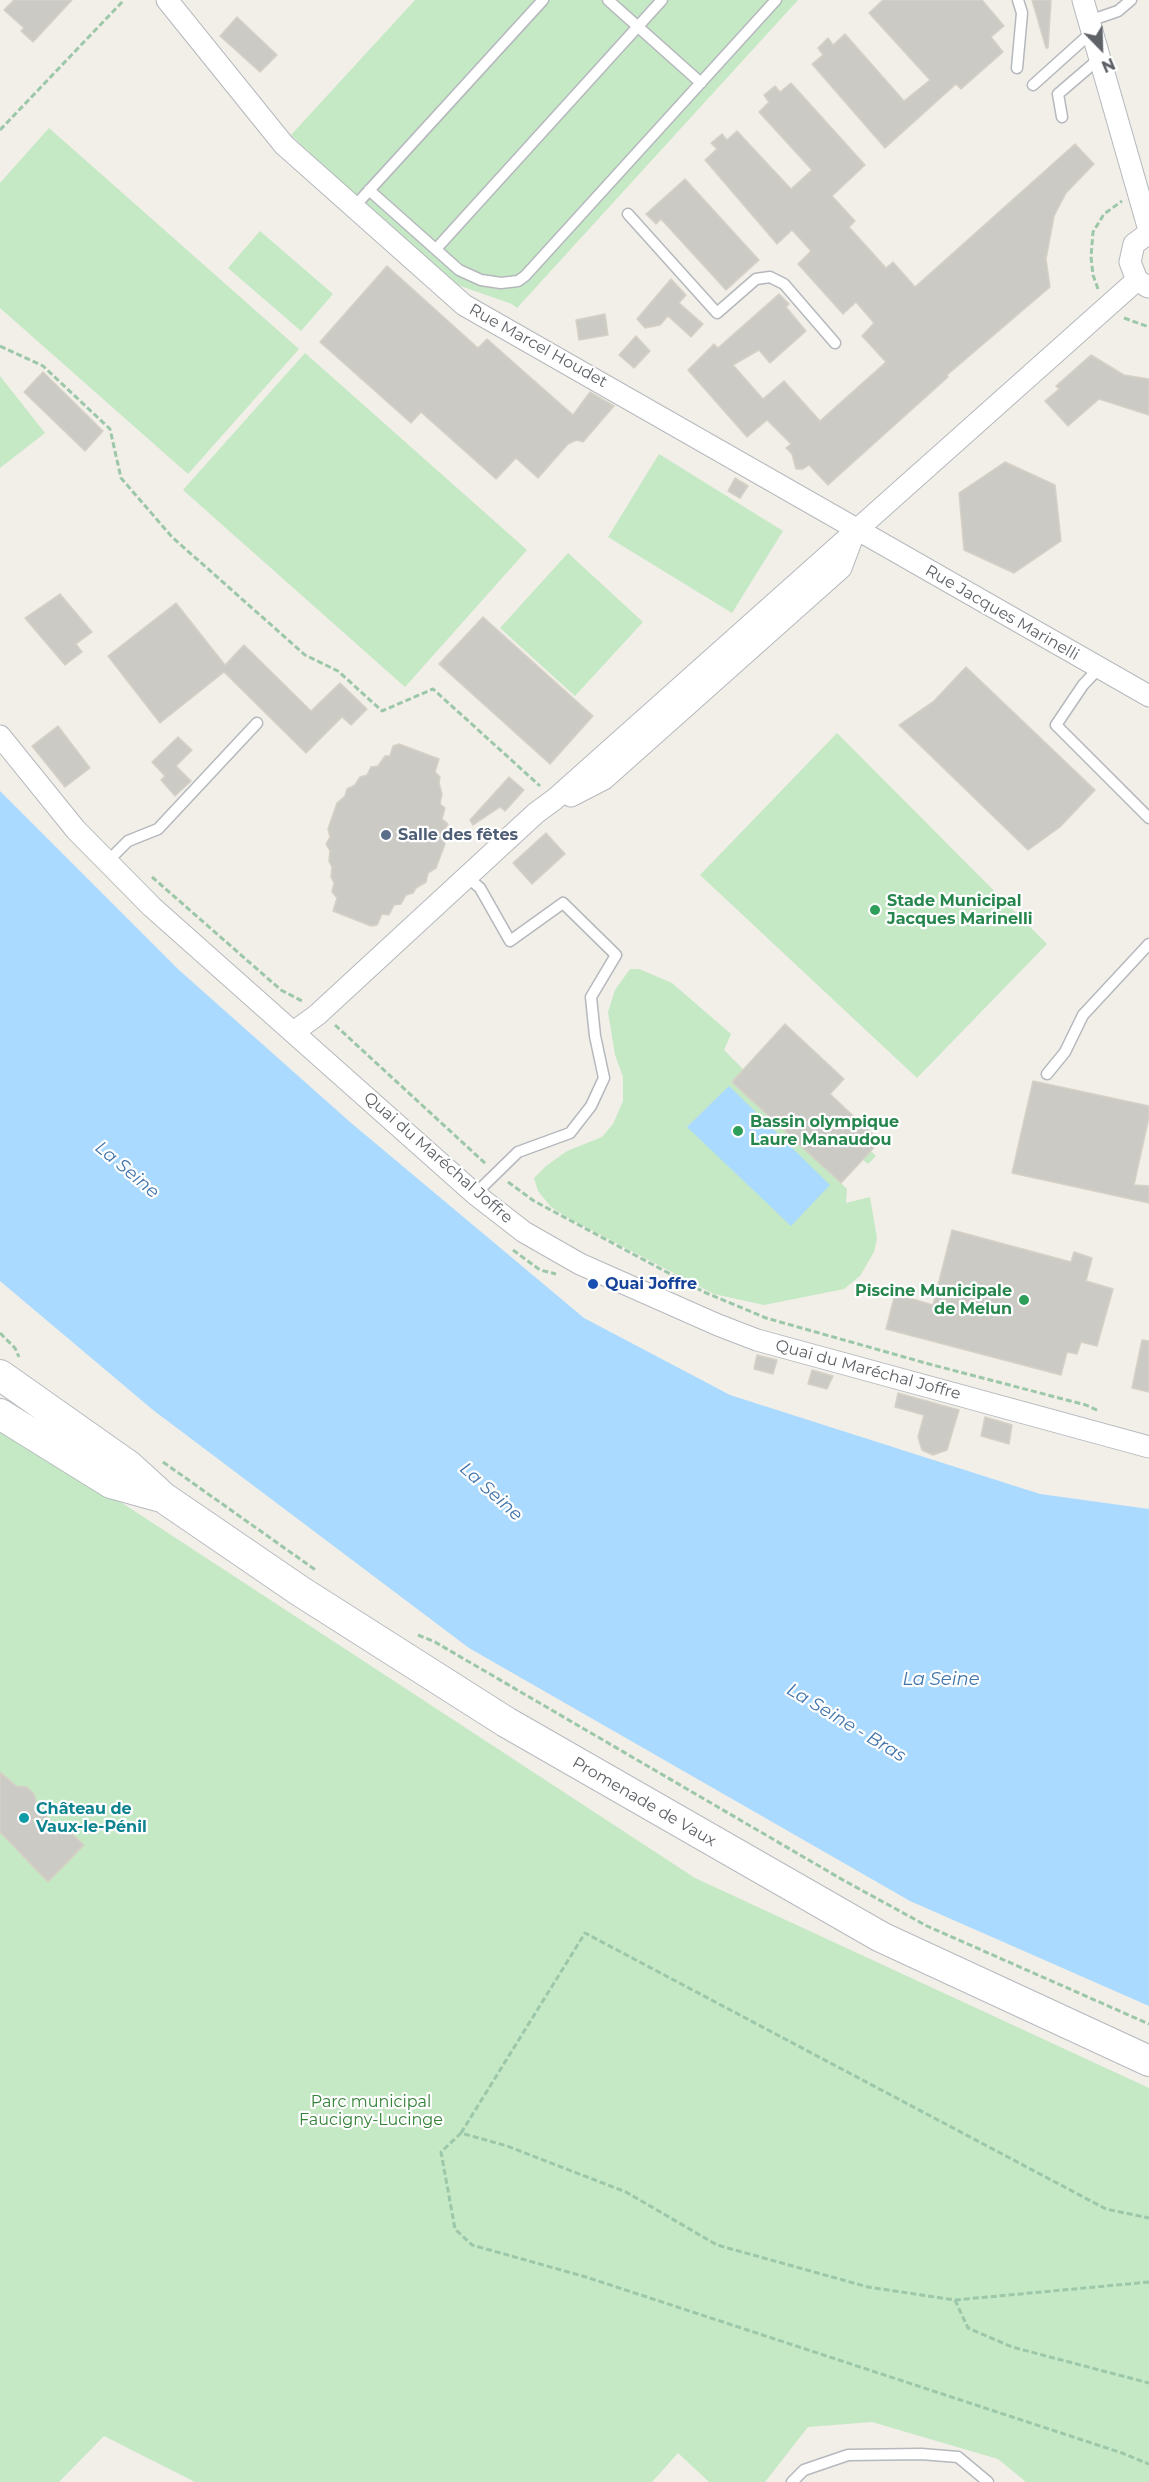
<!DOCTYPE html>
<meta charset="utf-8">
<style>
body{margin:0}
#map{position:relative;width:1149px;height:2482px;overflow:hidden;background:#f1efe8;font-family:Montserrat,sans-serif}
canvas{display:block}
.north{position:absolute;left:1071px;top:18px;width:60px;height:60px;-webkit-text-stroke:4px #fff;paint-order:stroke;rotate:157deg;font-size:16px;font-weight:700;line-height:24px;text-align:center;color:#5f6368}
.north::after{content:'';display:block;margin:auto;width:21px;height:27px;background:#5f6368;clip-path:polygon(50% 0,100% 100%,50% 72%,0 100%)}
</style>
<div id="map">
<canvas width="1149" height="2482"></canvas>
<div class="north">N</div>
</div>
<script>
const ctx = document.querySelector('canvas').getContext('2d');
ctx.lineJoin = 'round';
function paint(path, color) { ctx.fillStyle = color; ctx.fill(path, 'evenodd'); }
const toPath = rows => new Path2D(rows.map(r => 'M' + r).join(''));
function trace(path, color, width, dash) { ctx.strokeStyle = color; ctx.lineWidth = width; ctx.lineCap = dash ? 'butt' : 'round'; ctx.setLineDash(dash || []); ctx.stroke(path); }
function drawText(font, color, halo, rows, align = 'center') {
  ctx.font = font + ' Montserrat,sans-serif'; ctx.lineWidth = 4.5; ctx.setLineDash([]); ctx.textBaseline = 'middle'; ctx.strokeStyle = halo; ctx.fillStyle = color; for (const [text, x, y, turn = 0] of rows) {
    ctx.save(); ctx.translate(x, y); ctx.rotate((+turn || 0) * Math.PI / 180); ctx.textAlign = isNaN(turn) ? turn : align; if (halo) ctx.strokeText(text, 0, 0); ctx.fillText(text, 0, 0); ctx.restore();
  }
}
paint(toPath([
 [415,0,798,0,517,308,512,304,443,280,291,135],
 [49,128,299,349,188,474,0,308,0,183],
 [260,231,333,294,301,331,228,268],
 [305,353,527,550,405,687,183,490],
 [0,376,45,433,0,468],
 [659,454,783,531,732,613,608,537],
 [568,553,643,622,575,696,500,628],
 [837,733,1047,944,917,1078,700,875],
 [630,969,639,969,672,983,731,1034,724,1050,743,1069,771,1040,880,1141,871,1151,876,1156,868,1164,863,1160,841,1183,847,1189,846,1203,870,1197,877,1238,874,1252,860,1276,844,1289,764,1305,714,1294,572,1220,551,1207,538,1191,534,1178,546,1166,567,1151,602,1137,613,1124,623,1101,623,1077,615,1055,608,1012,615,990],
 [0,1423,695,1878,1149,2088,1149,2482,1026,2482,998,2459,872,2422,808,2427,765,2482,709,2482,678,2453,652,2482,195,2482,104,2436,59,2482,0,2482]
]), '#c5e8c5');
paint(toPath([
 [0,791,179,970,350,1122,584,1318,730,1395,1040,1494,1149,1509,1149,2006,910,1901,469,1648,153,1410,0,1281],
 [729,1086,830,1185,791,1226,687,1127]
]), '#aadaff');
const building = toPath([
 [14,0,72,0,33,42,21,31,24,28,4,10,14,0],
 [883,0,982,0,1004,26,991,37,1003,52,961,89,956,84,885,148,812,64,823,55,818,48,828,38,833,45,845,34,904,101,930,80,869,13,883,0],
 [1032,0,1051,0,1048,48,1046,48,1032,0],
 [237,17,277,55,260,72,220,36,237,17],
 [791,83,865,165,832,196,855,221,849,227,886,268,893,262,915,287,1075,144,1094,164,1066,193,1054,216,1046,259,1050,287,947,375,948,377,828,485,809,465,803,469,796,469,792,454,786,448,791,444,767,420,747,437,688,370,714,344,718,348,779,294,789,304,786,307,806,331,770,363,759,350,733,365,763,399,784,381,820,421,886,362,862,336,874,323,856,302,843,314,798,264,811,251,792,230,777,244,705,160,717,149,711,143,722,134,727,140,737,131,791,189,812,170,759,112,769,102,764,95,775,86,780,92,791,83],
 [685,179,759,260,726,290,661,219,656,224,646,214,685,179],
 [387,266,478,348,487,339,573,415,590,392,614,406,583,442,577,440,568,444,538,478,516,458,496,479,421,412,411,423,320,342,387,266],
 [671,279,686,295,679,303,703,324,691,337,668,316,660,325,645,328,637,319,671,279],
 [605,314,608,335,579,340,576,320,605,314],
 [636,336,650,351,634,368,619,355,636,336],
 [1091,355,1124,375,1149,379,1149,415,1099,399,1068,426,1045,401,1059,389,1056,386,1091,355],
 [43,372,103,431,85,451,24,392,43,372],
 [1005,462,1055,485,1061,541,1014,573,964,550,959,493,1005,462],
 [735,478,748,486,740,498,728,491,735,478],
 [60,594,92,632,76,644,82,652,65,665,25,618,60,594],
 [176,603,225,665,244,645,311,711,340,683,367,709,351,725,342,717,306,753,224,672,160,723,108,656,176,603],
 [483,617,593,716,550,764,439,664,483,617],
 [966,667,1095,790,1060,827,1028,850,899,725,934,701,966,667],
 [58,726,90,768,65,787,32,746,58,726],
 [178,737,192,750,176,766,191,781,175,796,161,780,165,776,152,762,178,737],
 [399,744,439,759,435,772,440,777,439,783,442,794,440,804,445,808,442,819,448,824,442,834,445,844,436,868,428,873,426,882,416,888,413,893,406,895,401,904,394,905,389,915,382,914,377,925,371,926,333,911,337,898,332,892,334,883,331,877,332,867,329,861,330,851,326,844,330,837,328,829,337,803,345,796,347,789,355,785,360,777,367,775,371,767,378,766,385,756,390,756,393,746,399,744],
 [509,777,524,790,505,811,500,807,473,825,470,820,509,777],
 [546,833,565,854,532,884,513,863,546,833],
 [785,1024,844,1079,830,1094,880,1141,841,1183,732,1082,785,1024],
 [1033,1081,1149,1106,1149,1117,1134,1185,1149,1186,1149,1203,1012,1173,1033,1081],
 [952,1230,1071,1262,1074,1252,1092,1258,1086,1281,1113,1289,1097,1346,1081,1342,1077,1354,1067,1352,1061,1375,886,1329,895,1294,933,1305,952,1230],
 [1142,1340,1149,1341,1149,1392,1132,1388,1142,1340],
 [757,1355,777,1360,773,1374,754,1369,757,1355],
 [812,1370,833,1376,827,1389,808,1384,812,1370],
 [898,1393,959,1410,947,1450,933,1455,922,1450,918,1437,924,1415,895,1407,898,1393],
 [985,1417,1012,1425,1009,1444,981,1436,985,1417],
 [0,1772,16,1786,27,1787,34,1794,38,1808,63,1832,67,1829,84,1845,48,1882,0,1832,0,1772]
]);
paint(building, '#cccac5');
trace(building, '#d6d1c6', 1.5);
const lane = toPath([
 [608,0,701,83],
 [1089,21,1118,11,1131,0],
 [1017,68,1022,13,1018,0],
 [1033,85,1092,32],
 [1062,117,1058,94,1100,58],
 [369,190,459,270,481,280,501,283,518,281,525,276,776,0],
 [354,207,543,0],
 [628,214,717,313,756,279,770,277,784,284,835,343],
 [436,249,662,0],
 [1099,668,1083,685,1056,725,1149,818],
 [107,862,128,841,158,829,257,723],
 [466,876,480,888,510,941,563,903,616,955,591,997,595,1036,604,1078,591,1106,570,1133,518,1152,475,1194],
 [1047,1074,1065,1052,1083,1015,1149,944],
 [792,2482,804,2470,848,2455,921,2454,958,2457,988,2482]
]);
const street = toPath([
 [167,0,284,145,464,305,1149,696],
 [1083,0,1149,230],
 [1148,287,1137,280,1130,262,1134,244,1149,233],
 [0,736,76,830,152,907,475,1194,524,1232,580,1264,718,1325,757,1340,1149,1447],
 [571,796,604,779,841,568,853,536],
 [295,1031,317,1015,536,813,555,799,1137,280]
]);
const secondary = toPath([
 [0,1375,129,1466,164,1498,300,1591,506,1722,881,1937,1149,2061],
 [0,1414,111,1483,158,1496]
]);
trace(lane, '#b5b8bc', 13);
trace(street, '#b5b8bc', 23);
trace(secondary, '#b6babf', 32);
trace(toPath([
 [0,130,124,0],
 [1098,289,1093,275,1091,257,1093,232,1104,214,1122,201],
 [1124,318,1149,327],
 [0,346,43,366,110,429,121,478,172,537,305,655,338,671,382,711,433,689,540,786],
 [152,877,281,990,304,1002],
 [335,1025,487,1165],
 [508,1182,534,1201,704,1292,766,1318,929,1364,1086,1405,1099,1411],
 [513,1250,540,1270,556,1274],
 [0,1333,15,1348,19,1357],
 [163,1462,317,1571],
 [418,1635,435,1642,843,1880,927,1926,1149,2024],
 [461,2133,585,1933,1106,2209,1149,2218],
 [1149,2282,955,2300,868,2287,717,2245,626,2192,507,2146,461,2133,441,2152,455,2229,472,2245,586,2277,1122,2453,1149,2464],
 [955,2300,968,2328,1012,2347,1149,2383]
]), '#9cc7a9', 3, [6, 3]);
trace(lane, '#fff', 10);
trace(street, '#fff', 21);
trace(secondary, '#fff', 30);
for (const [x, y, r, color] of [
 [386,835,6,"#5c6f8a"],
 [875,910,6,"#2e9e5b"],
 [738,1131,6,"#2e9e5b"],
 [593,1284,6,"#1a4fb4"],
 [1024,1300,6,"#2e9e5b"],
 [24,1818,6,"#0f9aa8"]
]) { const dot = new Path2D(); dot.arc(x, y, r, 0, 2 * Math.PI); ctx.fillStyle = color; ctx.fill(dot); trace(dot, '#fff', 2); }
drawText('16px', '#5f6368', '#fff', [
 ["Rue Marcel Houdet",538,346,29],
 ["Rue Jacques Marinelli",1002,613,30],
 ["Quai du Maréchal Joffre",438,1158,41],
 ["Quai du Maréchal Joffre",868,1370,15],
 ["Promenade de Vaux",644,1802,30]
]);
drawText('bold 16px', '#4e5e75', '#fff', [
 ["Salle des fêtes",398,835]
], 'left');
drawText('bold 16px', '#27864d', '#fff', [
 ["Stade Municipal",887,901],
 ["Jacques Marinelli",887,919],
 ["Bassin olympique",750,1122],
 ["Laure Manaudou",750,1140],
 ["Piscine Municipale",1012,1291,"right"],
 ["de Melun",1012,1309,"right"]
], 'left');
drawText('bold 16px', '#164399', '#fff', [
 ["Quai Joffre",605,1284]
], 'left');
drawText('bold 16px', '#0d838f', '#fff', [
 ["Château de",36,1809],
 ["Vaux-le-Pénil",36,1827]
], 'left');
drawText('16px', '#348238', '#fff', [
 ["Parc municipal",371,2102],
 ["Faucigny-Lucinge",371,2120]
]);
drawText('italic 18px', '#4174aa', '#fff', [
 ["La Seine",127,1170,40],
 ["La Seine",491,1492,42],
 ["La Seine",941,1680],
 ["La Seine - Bras",846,1723,31]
]);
</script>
